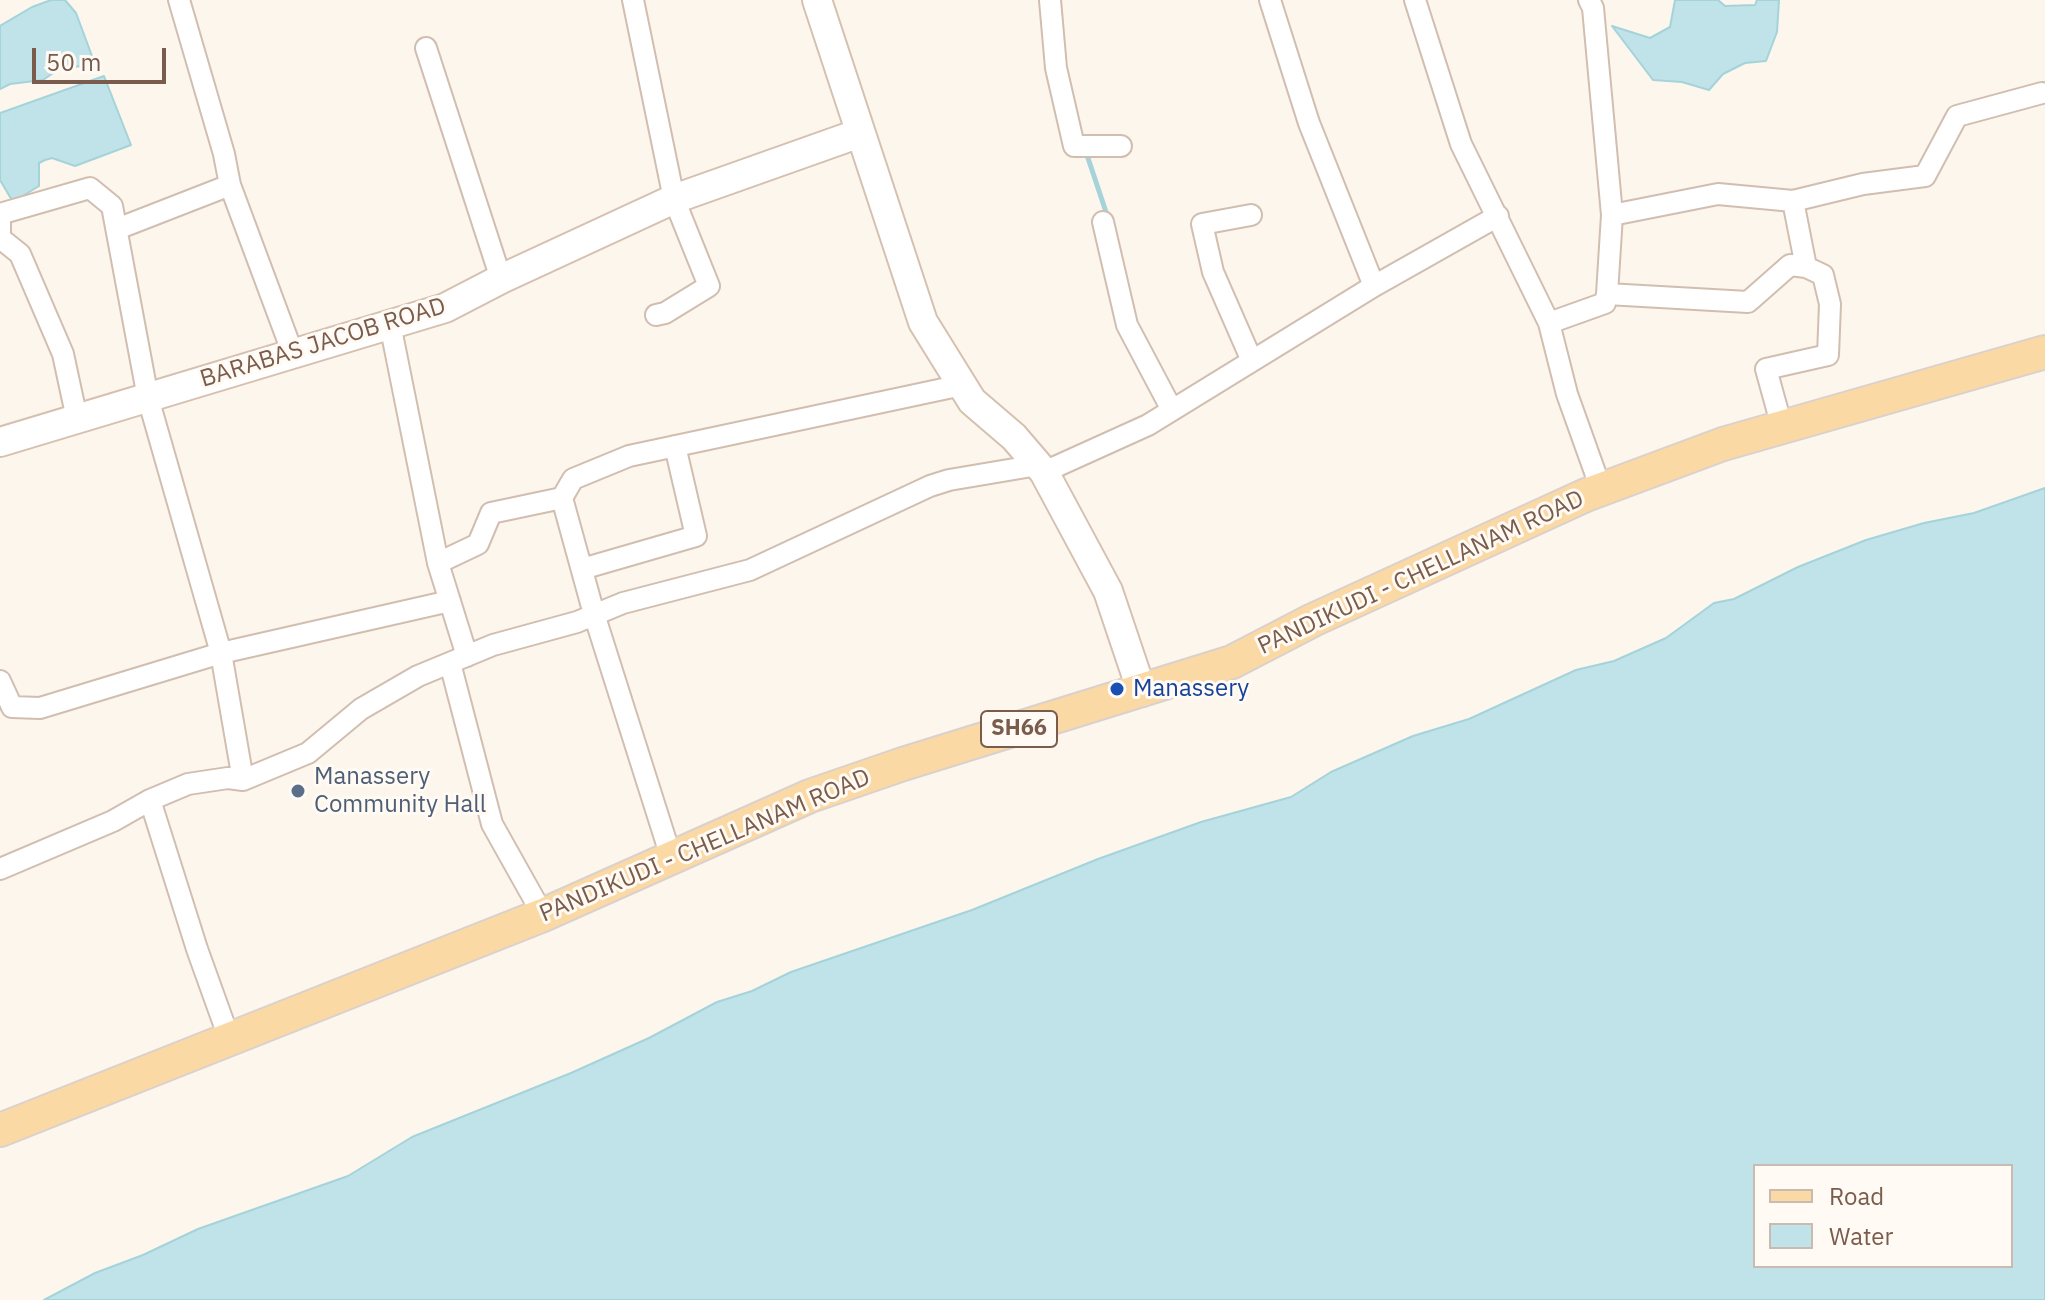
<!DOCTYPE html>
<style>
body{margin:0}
#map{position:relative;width:2045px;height:1300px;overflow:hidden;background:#fdf6ec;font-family:"IBM Plex Sans",sans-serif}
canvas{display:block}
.legend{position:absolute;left:1753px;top:1164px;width:260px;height:104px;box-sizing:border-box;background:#fffaf3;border:2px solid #cabbb1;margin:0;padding:10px 14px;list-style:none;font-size:24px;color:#7a5c4d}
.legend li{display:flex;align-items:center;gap:16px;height:40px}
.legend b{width:40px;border:2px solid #cabbb1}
.scale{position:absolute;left:32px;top:48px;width:134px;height:36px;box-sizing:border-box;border:4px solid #7a5c4d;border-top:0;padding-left:10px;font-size:24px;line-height:28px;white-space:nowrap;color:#7a5c4d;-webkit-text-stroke:6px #fffaf3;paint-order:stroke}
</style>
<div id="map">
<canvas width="2045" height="1300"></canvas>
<ul class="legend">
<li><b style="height:10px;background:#fbd9a5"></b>Road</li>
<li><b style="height:22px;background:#bfe3e8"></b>Water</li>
</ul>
<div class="scale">50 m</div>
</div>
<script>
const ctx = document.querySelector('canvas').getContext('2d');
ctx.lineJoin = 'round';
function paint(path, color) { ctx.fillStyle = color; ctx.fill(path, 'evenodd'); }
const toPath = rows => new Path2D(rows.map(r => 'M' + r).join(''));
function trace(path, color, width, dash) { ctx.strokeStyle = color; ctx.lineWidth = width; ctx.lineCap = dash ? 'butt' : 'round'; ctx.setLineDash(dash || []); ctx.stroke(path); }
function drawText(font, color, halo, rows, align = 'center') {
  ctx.font = font + ' "IBM Plex Sans",sans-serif'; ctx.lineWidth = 6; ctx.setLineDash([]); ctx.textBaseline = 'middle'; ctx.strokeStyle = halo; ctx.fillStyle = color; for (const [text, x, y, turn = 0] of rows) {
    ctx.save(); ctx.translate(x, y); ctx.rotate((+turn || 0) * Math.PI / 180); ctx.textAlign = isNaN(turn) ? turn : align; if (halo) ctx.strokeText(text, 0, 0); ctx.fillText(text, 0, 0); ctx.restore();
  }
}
const water = toPath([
 [51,0,65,0,76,13,92,56,81,66,59,69,43,80,10,84,0,89,0,26,32,7,51,0],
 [1675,0,1718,0,1725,6,1755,5,1757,0,1779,0,1777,32,1766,61,1745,63,1723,74,1709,90,1682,82,1653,80,1612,26,1650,38,1670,27,1675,0],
 [104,76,131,145,75,166,52,158,45,160,39,163,39,186,13,202,0,180,0,113,104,76],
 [2045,488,2045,1300,44,1300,95,1273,143,1255,198,1229,348,1176,412,1137,571,1073,649,1038,717,1002,752,991,791,972,972,910,1098,859,1201,822,1291,797,1331,772,1413,736,1469,719,1576,670,1614,661,1666,638,1714,603,1734,599,1798,567,1866,540,1924,523,1974,513,2045,488],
 [1755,1166,2011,1166,2011,1266,1755,1266,1755,1166]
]);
paint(water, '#bfe3e8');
trace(water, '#a5d3da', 2);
trace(toPath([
 [1086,152,1108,218]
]), '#a5d3da', 5);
const street = toPath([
 [179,0,224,154,230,185,293,354],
 [633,0,674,199,709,286,665,313,656,315],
 [1050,0,1056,68,1074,146,1121,146],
 [1415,0,1461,144,1549,323,1567,394,1601,489],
 [426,48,501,279],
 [1251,215,1202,224,1213,272,1252,361],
 [1612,215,1718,194,1793,201,1863,184,1925,176,1957,116,2042,93],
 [1103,222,1127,325,1172,410],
 [117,229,230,185],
 [1374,286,1498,216],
 [1607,294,1748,302,1790,265,1806,267,1793,201],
 [1549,323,1605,303,1607,294,1612,215,1593,8,1589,0],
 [390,324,438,563,467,656],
 [1782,427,1766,369,1828,355,1830,304,1823,275,1806,267],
 [1044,472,1148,425,1374,286,1309,123,1270,0],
 [438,563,478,544,491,513,562,498],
 [582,569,696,536,675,446],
 [450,663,492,824,543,915],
 [0,681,12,707,40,708,221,653,148,398,112,206,90,188,0,214,0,238,20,254,63,354,77,419],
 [243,780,221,653,450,601],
 [150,800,197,949,229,1038],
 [671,857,594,614,562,498,573,479,629,456,962,385],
 [0,869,113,821,150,800,188,784,228,778,243,780,308,753,361,709,418,676,493,645,577,622,623,603,750,570,930,486,949,480,1038,465]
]);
const secondary = toPath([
 [817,0,923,322,972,401,1014,437,1044,472,1108,591,1142,692],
 [0,442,445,308,501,279,674,199,860,133]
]);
const primary = toPath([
 [0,1130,543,915,810,796,903,764,1232,662,1313,620,1586,495,1723,444,2045,352]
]);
trace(street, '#d1beb0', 24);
trace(secondary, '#d6c0b0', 32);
trace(primary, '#dad1cd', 36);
trace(street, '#fff', 20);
trace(secondary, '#fff', 28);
trace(primary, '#fbd9a5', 32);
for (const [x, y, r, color] of [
 [1117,689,8,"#1a4fb4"],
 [298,791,8,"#5c6f8a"]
]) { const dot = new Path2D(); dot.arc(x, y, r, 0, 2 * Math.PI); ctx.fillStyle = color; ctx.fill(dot); trace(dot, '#fffaf3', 3); }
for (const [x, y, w] of [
 [1019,729,76]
]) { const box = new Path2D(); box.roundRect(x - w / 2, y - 18, w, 36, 6); ctx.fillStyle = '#fffaf3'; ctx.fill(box); trace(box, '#7a5c4d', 2); }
drawText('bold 22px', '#7a5c4d', null, [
 ["SH66",1019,729]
]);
drawText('24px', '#7a5c4d', '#fffaf3', [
 ["BARABAS JACOB ROAD",323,343,-17],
 ["PANDIKUDI - CHELLANAM ROAD",1421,573,-25],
 ["PANDIKUDI - CHELLANAM ROAD",705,846,-23]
]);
drawText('24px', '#164399', '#fffaf3', [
 ["Manassery",1133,689]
], 'left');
drawText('24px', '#4e5e75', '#fffaf3', [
 ["Manassery",314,777],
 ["Community Hall",314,805]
], 'left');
</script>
